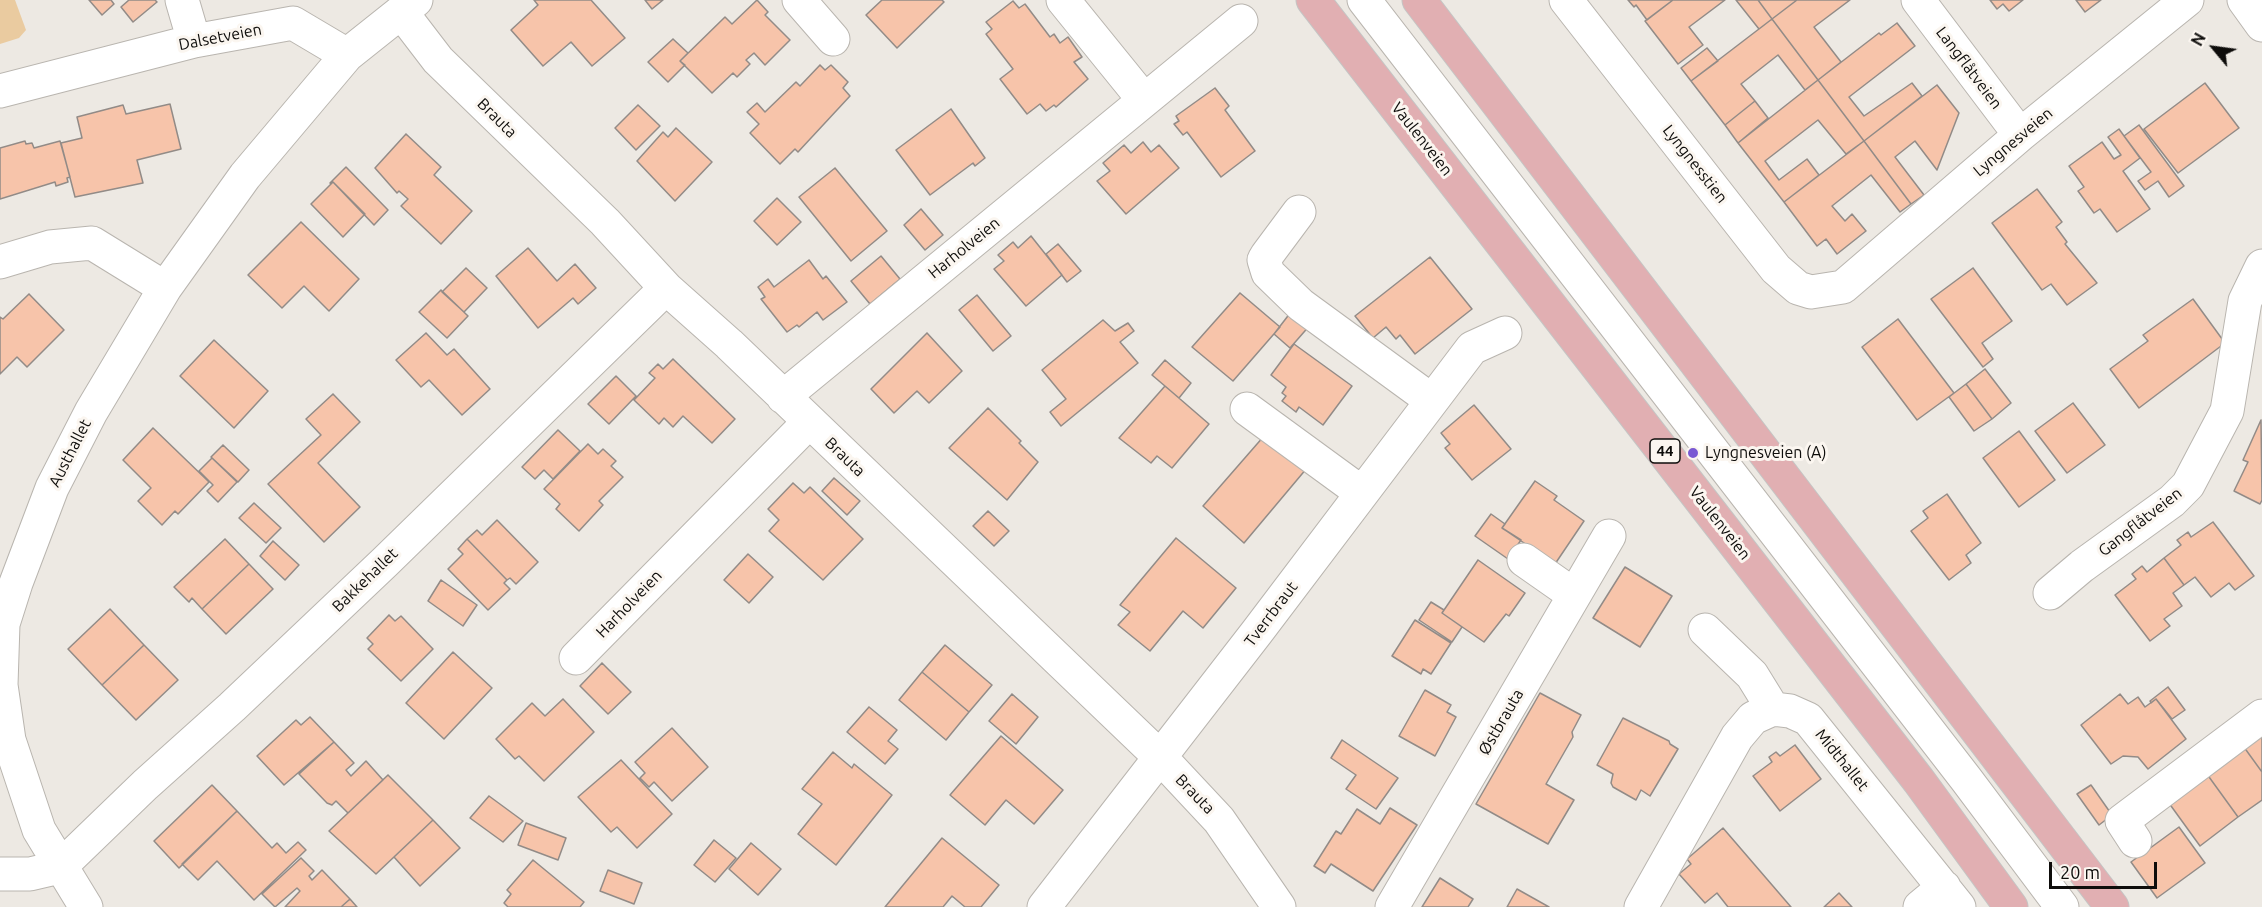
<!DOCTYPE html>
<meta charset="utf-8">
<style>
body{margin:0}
#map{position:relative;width:2262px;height:907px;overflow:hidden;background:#ede9e3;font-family:Ubuntu,sans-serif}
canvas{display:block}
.north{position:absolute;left:2184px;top:18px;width:60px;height:60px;-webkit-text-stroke:4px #fbf6f0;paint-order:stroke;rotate:299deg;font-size:16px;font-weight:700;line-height:24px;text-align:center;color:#0e0d0b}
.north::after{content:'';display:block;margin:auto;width:21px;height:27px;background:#0e0d0b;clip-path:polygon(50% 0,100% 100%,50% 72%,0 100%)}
.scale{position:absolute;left:2049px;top:862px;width:108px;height:27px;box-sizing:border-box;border:3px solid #0e0d0b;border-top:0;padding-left:8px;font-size:18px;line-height:21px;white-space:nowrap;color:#0e0d0b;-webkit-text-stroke:4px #fbf6f0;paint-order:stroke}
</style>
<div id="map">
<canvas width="2262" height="907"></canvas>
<div class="north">N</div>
<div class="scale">20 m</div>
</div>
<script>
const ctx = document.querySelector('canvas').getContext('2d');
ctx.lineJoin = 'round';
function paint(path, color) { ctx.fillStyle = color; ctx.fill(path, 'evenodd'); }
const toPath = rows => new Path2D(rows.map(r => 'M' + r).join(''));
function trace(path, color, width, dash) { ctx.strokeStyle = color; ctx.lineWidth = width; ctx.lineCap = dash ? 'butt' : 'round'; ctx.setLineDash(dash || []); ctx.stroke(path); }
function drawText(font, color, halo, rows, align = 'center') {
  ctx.font = font + ' Ubuntu,sans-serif'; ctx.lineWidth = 6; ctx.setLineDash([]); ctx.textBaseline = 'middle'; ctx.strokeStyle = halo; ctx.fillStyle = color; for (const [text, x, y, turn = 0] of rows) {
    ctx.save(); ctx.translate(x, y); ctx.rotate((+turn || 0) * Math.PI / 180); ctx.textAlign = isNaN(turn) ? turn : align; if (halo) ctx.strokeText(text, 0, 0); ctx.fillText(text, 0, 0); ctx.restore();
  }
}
paint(toPath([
 [0,0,15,0,26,30,19,38,0,44]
]), '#eacba0');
const building = toPath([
 [89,0,111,0,114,4,102,15,89,0],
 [129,0,155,0,157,2,133,22,121,7,129,0],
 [534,0,591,0,625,38,592,66,571,42,543,66,511,30,538,5,534,0],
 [645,0,663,0,652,9,645,0],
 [757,0,768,12,765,15,790,40,765,65,754,53,746,60,750,64,737,77,733,73,712,93,680,61,725,17,732,24,757,0],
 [882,0,942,0,944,2,897,48,866,15,882,0],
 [1628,0,1673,0,1647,20,1636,5,1634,7,1628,0],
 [1673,0,1725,0,1689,27,1703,45,1678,64,1645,21,1673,0],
 [1736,0,1758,0,1772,19,1759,29,1736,0],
 [1758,0,1797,0,1772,19,1758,0],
 [1797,0,1850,0,1814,27,1841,62,1818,80,1772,19,1797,0],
 [1990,0,2023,0,2009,11,2003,4,1997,9,1990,0],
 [2076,0,2101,0,2085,12,2076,0],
 [1013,1,1019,8,1025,4,1050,37,1054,34,1060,43,1068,37,1082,57,1074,62,1088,79,1056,107,1054,105,1046,111,1040,104,1027,114,1000,79,1013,69,986,34,992,29,986,22,1013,1],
 [1772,19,1818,80,1805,90,1778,55,1741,84,1755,101,1725,125,1691,81,1772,19],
 [1897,23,1915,46,1849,97,1864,116,1912,83,1922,96,1864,141,1818,80,1879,33,1881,35,1897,23],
 [673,39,688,53,680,61,685,65,668,82,648,62,673,39],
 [1707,48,1718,61,1691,81,1681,68,1707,48],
 [820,65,825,70,831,65,848,82,843,88,850,96,798,152,795,149,780,164,750,133,759,124,747,112,757,103,765,112,796,82,800,86,820,65],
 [1818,80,1864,141,1846,154,1818,120,1765,161,1779,180,1807,159,1819,175,1784,202,1738,143,1818,80],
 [2205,83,2239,128,2178,173,2144,129,2205,83],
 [1937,85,1959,113,1937,170,1915,141,1895,157,1924,195,1911,204,1864,141,1937,85],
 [1215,88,1229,106,1225,110,1255,151,1221,177,1187,132,1183,135,1174,124,1179,121,1176,116,1215,88],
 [1755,101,1768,118,1738,143,1725,125,1755,101],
 [170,104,181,149,137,160,143,183,75,197,61,143,82,138,77,117,123,105,126,114,170,104],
 [638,105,660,126,636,150,615,128,638,105],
 [951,109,985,158,975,166,973,163,930,195,896,150,951,109],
 [2139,125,2184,186,2169,197,2158,181,2145,190,2138,181,2151,172,2124,136,2139,125],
 [676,128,712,162,675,201,637,161,663,132,668,137,676,128],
 [2119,129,2140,158,2123,171,2150,209,2117,232,2100,209,2094,213,2078,191,2084,187,2069,166,2102,142,2114,159,2121,155,2108,137,2119,129],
 [406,134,441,167,434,175,472,211,441,244,401,206,408,199,399,191,397,193,375,168,406,134],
 [25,141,26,144,32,143,34,148,60,141,70,177,67,178,68,182,56,186,55,182,0,199,0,148,25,141],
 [1864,141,1911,204,1900,212,1871,175,1832,206,1845,221,1852,214,1866,231,1837,254,1826,239,1817,246,1784,202,1864,141],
 [1143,142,1151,152,1159,145,1179,168,1126,214,1097,181,1110,171,1103,163,1124,145,1131,153,1143,142],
 [346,167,388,210,374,225,333,182,330,183,346,167],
 [835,168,887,231,851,261,799,197,835,168],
 [333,182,365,214,343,237,311,204,333,182],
 [2037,189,2062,222,2056,227,2067,242,2065,244,2097,283,2067,305,2051,284,2042,290,1992,223,2037,189],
 [777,198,801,222,777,245,754,221,777,198],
 [921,209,943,235,925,250,904,225,921,209],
 [301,222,359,279,329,311,304,286,282,308,248,275,301,222],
 [1031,236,1062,275,1026,306,994,269,1004,261,998,255,1013,242,1018,248,1031,236],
 [1058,244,1081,271,1067,282,1046,254,1058,244],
 [528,248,557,281,575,264,596,288,578,304,573,298,538,328,496,276,528,248],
 [881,256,900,279,870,304,851,281,881,256],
 [1430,257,1472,309,1415,354,1400,335,1396,339,1386,327,1373,338,1355,316,1430,257],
 [809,260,823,279,826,276,847,302,823,320,817,312,799,327,797,325,787,332,761,299,765,297,758,287,768,279,774,287,809,260],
 [466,268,487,288,464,312,442,292,466,268],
 [1973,268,2012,321,1982,343,1993,359,1983,367,1931,299,1973,268],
 [441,290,468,316,447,338,419,312,441,290],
 [1240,293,1280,327,1233,381,1192,347,1240,293],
 [29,294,64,330,27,367,17,357,0,374,0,317,3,319,29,294],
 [977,295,1011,336,993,351,959,310,977,295],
 [2193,299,2225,343,2139,408,2110,369,2148,341,2143,335,2193,299],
 [1294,308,1311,324,1290,348,1274,334,1294,308],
 [1898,319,1954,393,1917,420,1862,347,1898,319],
 [1103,320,1115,331,1128,323,1134,331,1120,342,1138,363,1061,426,1050,412,1066,399,1042,370,1103,320],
 [426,333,447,355,454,349,490,389,462,415,429,380,421,387,396,360,426,333],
 [927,333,962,371,929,403,917,391,894,413,871,389,927,333],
 [214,340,268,391,234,428,180,376,214,340],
 [1294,344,1352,386,1323,425,1299,407,1296,412,1282,401,1286,396,1282,393,1286,387,1271,375,1294,344],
 [673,359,735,419,712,443,683,416,673,427,664,418,659,424,634,400,655,378,649,373,658,364,663,369,673,359],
 [1165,360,1191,383,1179,398,1152,375,1165,360],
 [1985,369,2011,403,1992,419,1966,384,1985,369],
 [616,376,636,396,609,424,588,404,616,376],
 [1966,384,1992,419,1974,431,1949,397,1966,384],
 [1165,386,1209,424,1172,468,1157,456,1151,463,1119,438,1165,386],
 [333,394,360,422,318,463,360,507,324,542,268,484,321,435,306,419,333,394],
 [2073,403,2105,445,2067,473,2035,431,2073,403],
 [1474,405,1511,449,1472,480,1445,448,1450,444,1441,433,1474,405],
 [988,408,1021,441,1019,443,1038,462,1007,500,949,448,988,408],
 [2261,420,2262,500,2260,504,2234,491,2248,462,2243,460,2261,420],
 [153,428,209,482,178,514,175,511,162,525,138,501,151,488,123,460,153,428],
 [558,430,580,451,553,479,544,470,535,479,522,467,558,430],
 [2019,431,2055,480,2019,507,1983,458,2019,431],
 [1264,436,1307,468,1244,543,1203,506,1264,436],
 [588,444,598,454,603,449,616,461,611,466,623,477,599,501,603,505,579,531,556,509,560,504,544,489,588,444],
 [223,445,249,470,238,482,211,457,223,445],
 [212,458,237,482,218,502,207,491,213,485,199,471,212,458],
 [834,478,860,501,847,515,822,491,834,478],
 [1535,481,1557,496,1554,500,1584,521,1555,564,1502,528,1535,481],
 [793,483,804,493,810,487,863,539,823,580,769,531,779,520,768,509,793,483],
 [1947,494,1981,543,1966,555,1971,563,1949,580,1911,531,1928,518,1923,511,1947,494],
 [254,503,281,528,266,543,239,518,254,503],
 [988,511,1009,531,994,546,973,526,988,511],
 [1491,514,1505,524,1502,528,1521,540,1508,559,1475,536,1491,514],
 [497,520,538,562,516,584,510,578,507,580,467,539,477,530,482,535,497,520],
 [2213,522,2254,576,2235,590,2229,583,2211,597,2195,577,2184,585,2164,558,2181,545,2177,540,2188,532,2191,537,2213,522],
 [1176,538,1236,588,1203,628,1183,611,1150,651,1118,625,1130,612,1120,605,1176,538],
 [225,539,249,564,202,609,192,598,189,602,174,587,225,539],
 [467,539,507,580,504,583,510,589,488,610,448,569,463,554,458,549,467,539],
 [273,541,299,565,285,580,260,556,273,541],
 [748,554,773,577,749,603,724,580,748,554],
 [2164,558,2184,585,2173,593,2182,606,2164,619,2170,626,2150,641,2115,595,2136,579,2132,574,2142,566,2147,572,2164,558],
 [1478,560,1525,593,1509,616,1506,614,1484,642,1442,613,1478,560],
 [249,564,273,589,226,634,202,609,249,564],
 [1625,567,1672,596,1640,647,1593,618,1625,567],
 [441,580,477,605,463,626,428,601,441,580],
 [1431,602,1444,610,1442,613,1462,627,1452,642,1419,620,1431,602],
 [110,609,144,645,102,685,68,649,110,609],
 [389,615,395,621,401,616,433,649,401,681,368,649,373,644,367,638,389,615],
 [1415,620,1451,643,1431,674,1423,669,1421,674,1392,656,1415,620],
 [144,645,178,680,136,720,102,685,144,645],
 [945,645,992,685,969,712,922,672,945,645],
 [453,652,492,688,444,739,406,703,453,652],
 [602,663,631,692,608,714,580,686,602,663],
 [922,672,969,712,946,740,899,700,922,672],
 [2168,687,2185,710,2172,719,2156,699,2151,703,2150,701,2168,687],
 [1425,690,1451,705,1447,712,1456,717,1435,756,1399,736,1425,690],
 [1540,693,1581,715,1572,732,1573,737,1546,784,1574,800,1548,844,1476,804,1540,693],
 [1012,694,1038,717,1016,744,989,721,1012,694],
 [2120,694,2128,704,2138,697,2145,707,2156,699,2186,739,2148,769,2138,757,2123,756,2111,764,2081,725,2120,694],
 [563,699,594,732,544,781,519,756,515,759,496,739,532,703,545,716,563,699],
 [869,707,897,730,888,741,898,749,885,764,847,732,869,707],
 [310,717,334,742,284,785,257,756,296,720,301,725,310,717],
 [1623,718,1669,741,1670,744,1678,749,1650,796,1641,790,1636,800,1613,787,1611,783,1613,774,1597,765,1623,718],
 [672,728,708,767,672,801,654,782,649,787,640,778,645,773,635,762,672,728],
 [2262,728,2262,772,2241,743,2262,728],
 [1001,736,1063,790,1034,824,1006,800,985,825,950,795,1001,736],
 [1342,740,1398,778,1376,809,1346,789,1356,775,1331,758,1342,740],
 [334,742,354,763,346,770,351,776,366,761,383,780,348,813,336,801,332,805,327,803,299,774,334,742],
 [2241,743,2262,772,2262,800,2238,817,2204,770,2241,743],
 [1795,745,1821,779,1780,811,1753,776,1772,762,1769,757,1776,752,1780,756,1795,745],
 [833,752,852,768,854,764,892,795,836,865,798,834,822,804,802,789,833,752],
 [621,760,672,814,637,848,617,827,611,832,578,797,621,760],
 [2204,770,2238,817,2200,846,2166,799,2204,770],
 [388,775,433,820,376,874,329,831,388,775],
 [212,785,237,811,179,868,154,841,212,785],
 [2091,785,2112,815,2099,825,2077,794,2091,785],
 [489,796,523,821,503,842,470,818,489,796],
 [1390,808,1417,825,1373,891,1331,864,1325,873,1314,866,1336,831,1341,834,1357,809,1380,824,1390,808],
 [237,811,272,848,277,843,286,853,298,842,306,850,254,900,217,861,198,880,182,864,237,811],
 [433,820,460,848,420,886,394,857,433,820],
 [526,823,566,838,558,860,518,845,526,823],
 [2179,827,2205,863,2157,898,2131,862,2179,827],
 [1723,828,1791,907,1728,907,1717,893,1705,903,1679,874,1691,864,1687,859,1723,828],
 [942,838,999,885,981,907,965,907,952,896,943,907,885,907,942,838],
 [714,840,736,858,715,882,694,865,714,840],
 [751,843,781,869,758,895,729,869,751,843],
 [301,858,314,871,309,876,312,880,322,870,350,899,341,907,285,907,300,891,297,888,275,907,262,894,301,858],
 [533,860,584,902,580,907,508,907,504,903,511,894,507,890,533,860],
 [608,870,642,883,634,904,600,891,608,870],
 [1440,878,1473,899,1468,907,1422,907,1440,878],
 [1517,889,1549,907,1507,907,1517,889],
 [1839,893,1852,907,1824,907,1839,893],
 [350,899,357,907,341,907,350,899]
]);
paint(building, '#f7c4aa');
trace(building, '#928b87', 1.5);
const minor = toPath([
 [182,0,194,41],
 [799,0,833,39],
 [1063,0,1144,100],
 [1364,0,1966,779,2062,907],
 [1566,0,1776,269,1798,288,1811,292,1843,287,2020,135,2187,0],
 [1918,0,2020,135],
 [2244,0,2262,25],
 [402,13,438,60,605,222,666,288,729,344,1161,758,1219,820,1279,907],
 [0,91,194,41,293,23,347,55,416,0],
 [1299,212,1267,255,1264,260,1268,273,1301,305,1431,400],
 [0,262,50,247,92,243,165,288],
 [783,397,1241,21],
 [1247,409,1362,493],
 [1524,560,1574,595],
 [2050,593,2082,566,2172,501,2188,485,2227,411,2245,301,2262,266],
 [1705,630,1752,675,1773,709],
 [576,658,809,422],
 [2135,841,2122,821,2262,716],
 [0,874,30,874,60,867,145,785,232,707,385,562,666,288],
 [86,907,39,830,9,740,1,685,3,624,16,583,52,488,91,412,165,288,245,176,347,55],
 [1044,907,1257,632,1472,348,1505,333],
 [1392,907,1609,536],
 [1641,907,1737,737,1753,718,1773,709,1790,711,1808,719,1959,907],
 [1920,907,1944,887]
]);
const major = toPath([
 [1313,0,1919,781,2011,907],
 [1419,0,2112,907]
]);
trace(minor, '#b9b5af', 35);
trace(major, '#c5c5c4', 35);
trace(minor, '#fff', 33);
trace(major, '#e1afb2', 33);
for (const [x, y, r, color] of [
 [1693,453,6,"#7959d3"]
]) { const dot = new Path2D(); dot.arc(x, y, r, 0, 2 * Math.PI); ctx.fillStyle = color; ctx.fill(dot); trace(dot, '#fbf6f0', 2); }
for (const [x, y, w] of [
 [1665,451,30]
]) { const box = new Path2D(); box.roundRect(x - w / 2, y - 12, w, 24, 4.5); ctx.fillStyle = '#fbf6f0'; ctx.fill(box); trace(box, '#0e0d0b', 1.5); }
drawText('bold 15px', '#0e0d0b', null, [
 ["44",1665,451]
]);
drawText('16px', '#0e0d0b', '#fbf6f0', [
 ["Dalsetveien",220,37,-11],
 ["Langflåtveien",1969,68,53],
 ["Brauta",497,118,45],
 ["Vaulenveien",1422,139,52],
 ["Lyngnesveien",2013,142,-40],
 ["Lyngnesstien",1695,164,52],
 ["Harholveien",964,248,-39],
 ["Austhallet",70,453,-63],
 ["Brauta",845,457,44],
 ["Gangflåtveien",2140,522,-38],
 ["Vaulenveien",1720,523,52],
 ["Bakkehallet",365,580,-44],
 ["Harholveien",629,604,-46],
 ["Tverrbraut",1271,614,-53],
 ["Østbrauta",1501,722,-60],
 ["Midthallet",1842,760,51],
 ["Brauta",1195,794,46]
]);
drawText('16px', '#0e0d0b', '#fbf6f0', [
 ["Lyngnesveien (A)",1705,453]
], 'left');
</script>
